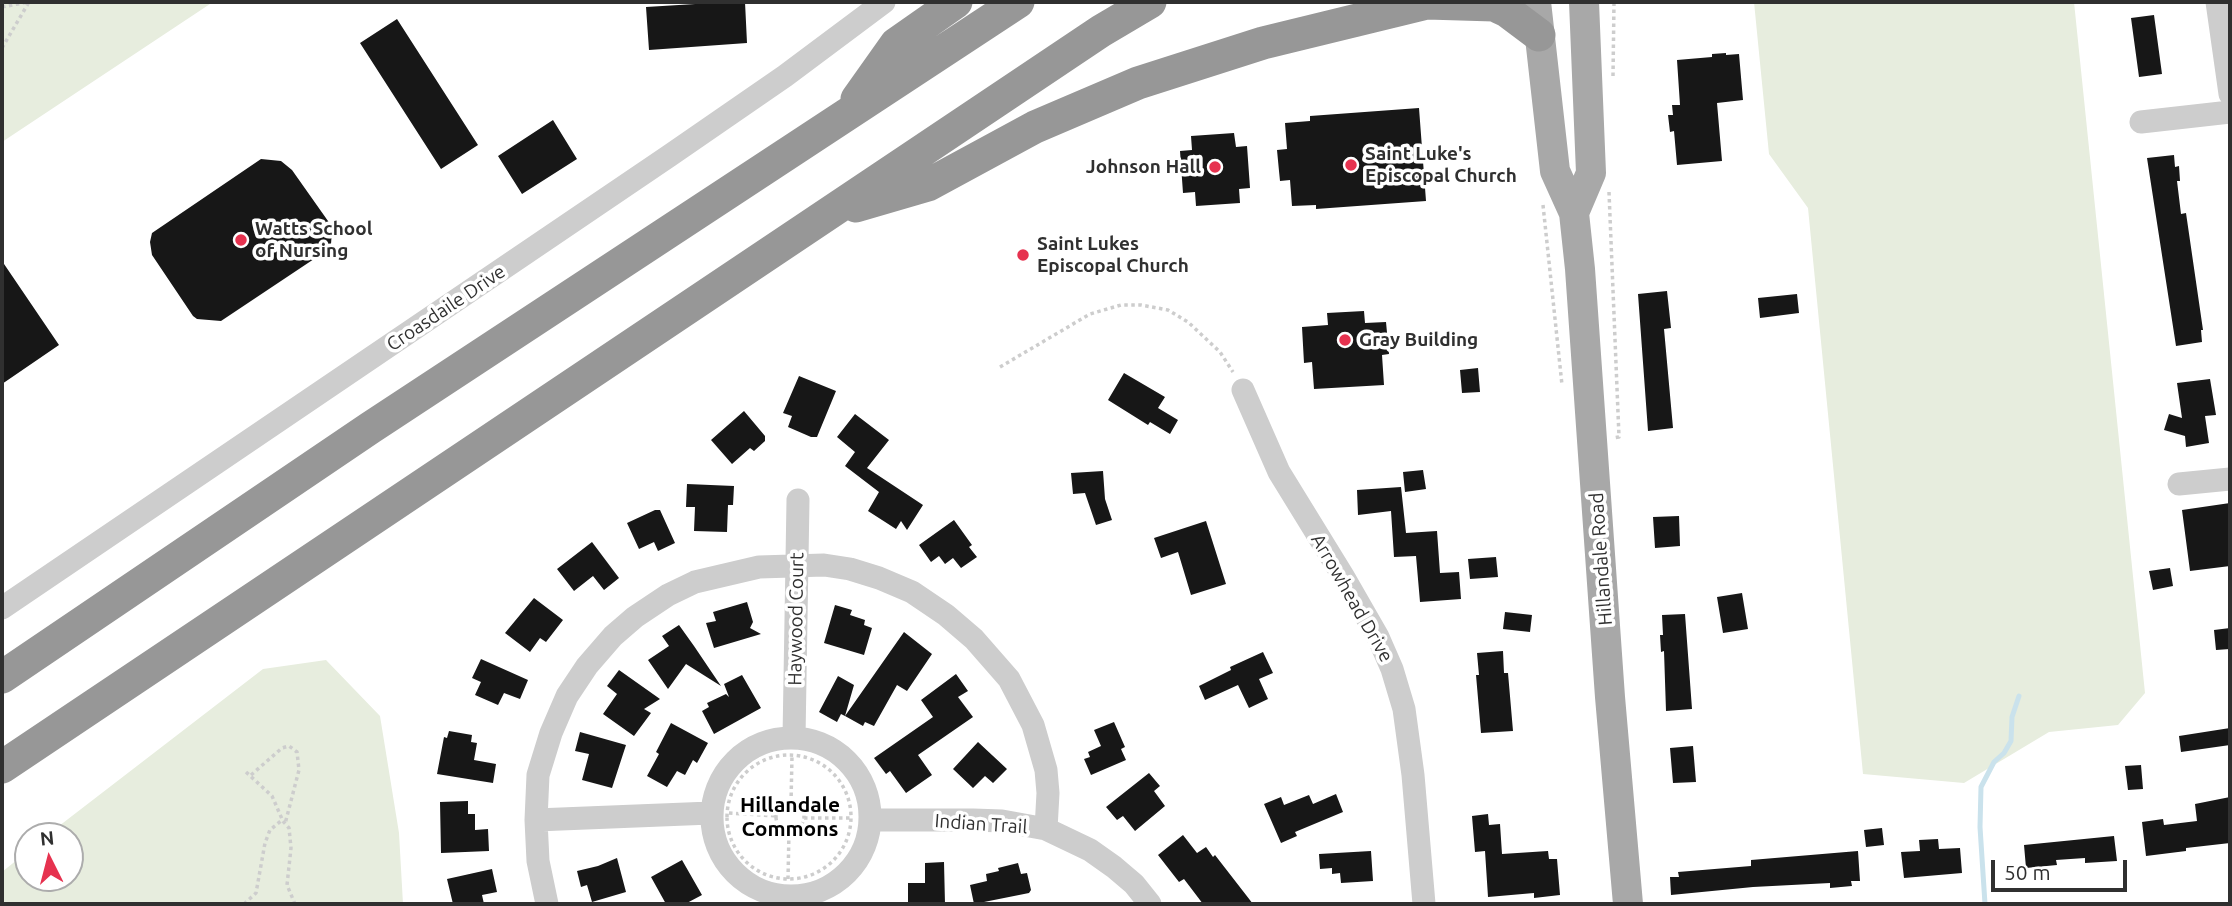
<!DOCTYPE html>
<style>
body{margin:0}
#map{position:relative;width:2232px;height:906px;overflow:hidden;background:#fff;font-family:Ubuntu,sans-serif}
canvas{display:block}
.frame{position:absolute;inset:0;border:4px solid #303030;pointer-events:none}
.north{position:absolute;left:14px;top:822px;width:70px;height:70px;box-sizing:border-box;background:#fff;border:2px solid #acacac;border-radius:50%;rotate:354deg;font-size:19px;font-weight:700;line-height:28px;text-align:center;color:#303030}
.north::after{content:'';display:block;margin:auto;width:24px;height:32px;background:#e6324f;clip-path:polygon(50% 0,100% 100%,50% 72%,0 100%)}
.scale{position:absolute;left:1991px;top:860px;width:136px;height:32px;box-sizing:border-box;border:4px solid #303030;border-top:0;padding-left:9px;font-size:21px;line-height:24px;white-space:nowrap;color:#303030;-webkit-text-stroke:5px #fff;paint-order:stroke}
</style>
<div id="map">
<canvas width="2232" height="906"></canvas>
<div class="frame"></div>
<div class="north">N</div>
<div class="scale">50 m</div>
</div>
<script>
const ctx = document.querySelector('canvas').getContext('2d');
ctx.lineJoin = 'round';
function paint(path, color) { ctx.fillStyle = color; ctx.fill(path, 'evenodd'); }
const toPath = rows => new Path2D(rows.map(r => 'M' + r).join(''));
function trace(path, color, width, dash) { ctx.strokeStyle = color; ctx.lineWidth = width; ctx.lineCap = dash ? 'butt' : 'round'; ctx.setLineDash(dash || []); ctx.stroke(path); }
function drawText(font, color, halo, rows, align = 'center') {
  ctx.font = font + ' Ubuntu,sans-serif'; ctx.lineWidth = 7; ctx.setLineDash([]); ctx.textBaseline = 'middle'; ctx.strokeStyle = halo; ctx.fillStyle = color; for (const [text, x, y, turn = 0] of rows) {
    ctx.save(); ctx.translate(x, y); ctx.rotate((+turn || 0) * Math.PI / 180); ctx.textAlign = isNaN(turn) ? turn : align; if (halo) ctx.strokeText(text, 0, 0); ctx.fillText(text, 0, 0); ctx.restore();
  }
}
paint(toPath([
 [2,2,213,2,2,142],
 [1754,2,2074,2,2145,693,2118,725,2049,732,1964,783,1863,774,1808,208,1769,154],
 [326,660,380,716,399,833,403,904,2,904,2,872,28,851,28,878,70,878,70,836,46,836,263,669]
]), '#e7edde');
trace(toPath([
 [1985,904,1980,827,1981,787,1994,762,2004,753,2011,741,2012,717,2019,696]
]), '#cae2ec', 5);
paint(toPath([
 [728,2,745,2,747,43,649,50,646,7],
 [2154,15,2162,74,2139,77,2131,18],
 [397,19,478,145,441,169,360,43],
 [1726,53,1726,55,1739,54,1743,100,1717,103,1722,161,1677,165,1674,131,1670,132,1668,115,1673,115,1672,105,1680,105,1677,60,1712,57,1712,54],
 [1419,108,1426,201,1316,209,1316,205,1292,206,1290,180,1280,181,1279,171,1277,150,1287,149,1285,123,1310,121,1310,116],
 [553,120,577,159,522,194,498,156],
 [1234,133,1236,147,1247,146,1250,188,1239,189,1240,203,1196,206,1195,192,1183,193,1180,151,1192,150,1191,136],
 [2174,155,2175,167,2179,166,2180,181,2177,181,2181,214,2186,213,2203,330,2201,330,2202,342,2176,346,2147,158],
 [261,159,281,161,292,170,328,221,332,231,331,244,323,253,221,321,197,319,193,316,152,255,150,242,152,233],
 [2,261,59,345,2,384],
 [1667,291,1671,328,1664,329,1673,428,1648,431,1638,294],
 [1797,294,1799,313,1760,318,1758,298],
 [1364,311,1365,323,1386,322,1389,354,1382,355,1384,385,1314,389,1312,362,1304,363,1302,327,1328,325,1327,313],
 [1478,368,1480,392,1462,393,1460,370],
 [1124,373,1165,397,1158,408,1178,420,1170,434,1150,422,1148,425,1108,400],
 [799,376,836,391,817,437,811,437,788,427,792,416,783,413],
 [2210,379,2216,415,2205,416,2209,443,2186,447,2185,436,2164,430,2169,414,2182,418,2177,383],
 [744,411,765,436,765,441,754,451,750,448,732,464,711,440],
 [855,414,889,440,867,468,923,505,907,530,901,521,896,529,868,511,879,492,845,466,855,452,837,437],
 [1423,470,1426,489,1405,492,1403,472],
 [1103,471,1105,499,1112,520,1096,525,1085,493,1073,494,1071,473],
 [687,484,734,486,733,505,728,505,727,532,694,531,695,507,686,507],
 [1401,487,1406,533,1437,531,1440,573,1459,572,1461,599,1420,602,1416,556,1394,557,1391,511,1358,515,1357,490],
 [2230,503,2230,566,2190,571,2182,510],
 [655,510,660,510,675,543,658,551,654,542,639,549,627,523],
 [1679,516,1680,546,1655,548,1653,517],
 [954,520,972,545,969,547,977,557,961,568,953,558,945,564,939,556,931,562,919,545],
 [1206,521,1226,584,1191,595,1178,552,1161,558,1154,538],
 [592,542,619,578,604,590,593,576,574,591,557,569],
 [1496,557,1498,577,1470,579,1468,559],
 [2170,568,2173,586,2153,590,2149,571],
 [1742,593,1748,629,1723,633,1717,597],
 [534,598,563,620,546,642,540,638,530,652,505,633],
 [747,602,753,622,750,628,761,634,714,648,706,623,716,621,713,612],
 [835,605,852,610,850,615,865,620,864,625,872,628,864,655,824,643],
 [1505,612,1532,615,1530,632,1503,629],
 [1685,614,1692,709,1666,711,1664,651,1661,652,1660,635,1663,635,1662,615],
 [679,625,694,646,721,686,686,664,668,689,648,660,669,646,662,636],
 [2230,628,2230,649,2216,650,2214,630],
 [904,632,932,654,907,691,897,685,874,726,865,722,863,726,845,716],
 [1503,651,1504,673,1508,673,1513,731,1481,733,1476,675,1479,675,1477,653],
 [1263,652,1273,673,1259,679,1268,699,1249,708,1238,685,1205,700,1199,686,1231,670,1230,667],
 [481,659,528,680,520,699,504,693,498,705,475,695,481,682,472,678],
 [619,670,660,699,644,709,651,713,634,736,603,714,617,694,607,686],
 [956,674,968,691,958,697,973,717,918,755,932,775,906,793,890,771,886,774,874,758,933,717,921,700],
 [742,675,761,708,714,734,702,711,709,707,707,703,726,694,729,697,724,684],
 [838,676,854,685,845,716,841,714,837,722,819,712],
 [1114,722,1125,747,1121,749,1126,760,1091,775,1084,759,1090,757,1088,752,1101,746,1094,730],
 [671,723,708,743,697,763,693,760,685,775,677,771,667,787,647,776,659,754,656,752],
 [2230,728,2230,745,2181,752,2179,736],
 [449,731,472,735,471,742,477,743,474,760,496,764,493,783,437,774,444,737,447,738],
 [580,732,626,745,612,788,582,780,589,754,575,751],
 [978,742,1007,769,993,783,985,776,973,788,953,769],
 [1693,746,1696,782,1673,783,1670,748],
 [2141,765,2143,789,2128,790,2125,766],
 [1149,773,1160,786,1154,791,1165,806,1135,831,1123,816,1117,820,1106,807],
 [1336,794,1343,812,1295,832,1297,836,1281,843,1264,804,1281,797,1284,805,1309,795,1313,804],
 [2230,797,2230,843,2186,848,2186,851,2146,856,2142,822,2163,819,2164,825,2197,821,2195,804],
 [468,801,468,814,475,814,475,830,488,829,489,851,441,853,440,802],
 [1488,814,1489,825,1500,824,1502,854,1548,851,1549,859,1557,859,1560,895,1534,898,1534,893,1488,897,1485,851,1475,852,1472,816],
 [1882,828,1884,845,1866,847,1864,830],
 [1183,835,1197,853,1206,847,1213,857,1215,855,1253,904,1203,904,1184,879,1179,882,1158,855],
 [2114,836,2117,861,2085,863,2085,858,2056,860,2057,865,2026,868,2024,845],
 [1938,839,1939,849,1960,848,1962,873,1904,878,1901,852,1920,851,1919,840],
 [1371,851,1373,881,1341,883,1340,873,1332,874,1332,868,1320,869,1319,854],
 [1858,851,1860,881,1851,881,1852,886,1830,888,1830,883,1753,887,1671,895,1670,877,1679,877,1678,872,1751,866,1751,860],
 [617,858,626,892,592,902,587,885,581,887,577,871,598,866],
 [682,860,702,895,685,904,666,904,651,877],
 [944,862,945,904,908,904,908,883,925,883,925,863],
 [1018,863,1021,874,1027,873,1031,890,1029,893,974,904,970,885,987,881,986,874,999,871,998,868],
 [492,869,497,892,482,895,484,904,453,904,447,879]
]), '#171717');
trace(toPath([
 [2,7,28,2],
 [2,48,29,2],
 [1613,76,1614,2],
 [1609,192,1619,437,1613,438],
 [1543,205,1562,385],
 [1000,367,1090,314,1121,305,1141,305,1168,310,1188,322,1220,352,1233,372],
 '727 817a62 62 0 1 1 124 0a62 62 0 1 1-124 0Z',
 [246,772,272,796,282,819],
 [251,775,282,748,289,746,297,752,299,770,285,824],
 [791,803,792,756],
 '776 817a14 14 0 1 1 28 0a14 14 0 1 1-28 0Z',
 [729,813,777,816],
 [804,818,851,818],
 [788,879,789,831],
 [244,904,256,893,265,843,270,830,282,820,289,828,291,848,287,885,295,904]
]), '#cdcdcd', 3.5, [3.5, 3.5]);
trace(toPath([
 [2217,2,2230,94],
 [2141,122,2230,112],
 [1243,390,1279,472,1343,576,1378,637,1392,669,1404,709,1413,775,1424,904],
 [2179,484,2230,479],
 [2,608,669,156,785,76,884,2],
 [794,738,798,500],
 '712 817a79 79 0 1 1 158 0a79 79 0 1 1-158 0Z',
 [536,820,711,813],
 [870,820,973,820,1002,821,1046,829,1090,850,1114,867,1134,884,1150,904],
 [547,904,538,861,536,820,538,775,551,733,567,696,587,666,613,636,635,617,668,595,695,582,759,567,824,565,850,569,879,578,912,592,946,615,974,639,1009,679,1033,725,1046,770,1048,793,1046,829]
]), '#cdcdcd', 23);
trace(toPath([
 [1536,2,1555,171,1574,213,1580,269,1610,697,1628,904],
 [1574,213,1591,173,1584,2]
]), '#a8a8a8', 30);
trace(toPath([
 [1427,3,1494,5,1507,11,1539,35],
 [857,99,896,44,956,2],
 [856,206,928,185,1035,127,1138,83,1263,43,1431,2],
 [2,677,370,428,1018,2],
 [2,767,1101,31,1150,2]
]), '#979797', 33);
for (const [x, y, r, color] of [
 [1351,165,7,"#e6324f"],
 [1215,167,7,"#e6324f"],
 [241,240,7,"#e6324f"],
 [1023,255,7,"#e6324f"],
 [1345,340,7,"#e6324f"]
]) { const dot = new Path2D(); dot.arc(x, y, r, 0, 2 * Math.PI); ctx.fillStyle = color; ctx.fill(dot); trace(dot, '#fff', 2.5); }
drawText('bold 19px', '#303030', '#fff', [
 ["Saint Luke's",1365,154],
 ["Episcopal Church",1365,176],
 ["Johnson Hall",1201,167,"right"],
 ["Watts School",255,229],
 ["of Nursing",255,251],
 ["Saint Lukes",1037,244],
 ["Episcopal Church",1037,266],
 ["Gray Building",1359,340]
], 'left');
drawText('19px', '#303030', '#fff', [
 ["Croasdaile Drive",446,308,-34],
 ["Hillandale Road",1601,559,-94],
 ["Arrowhead Drive",1352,598,60],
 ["Haywood Court",796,619,-89],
 ["Indian Trail",981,824,4]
]);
drawText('bold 21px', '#000', '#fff', [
 ["Hillandale",790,805],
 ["Commons",790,829]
]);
</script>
